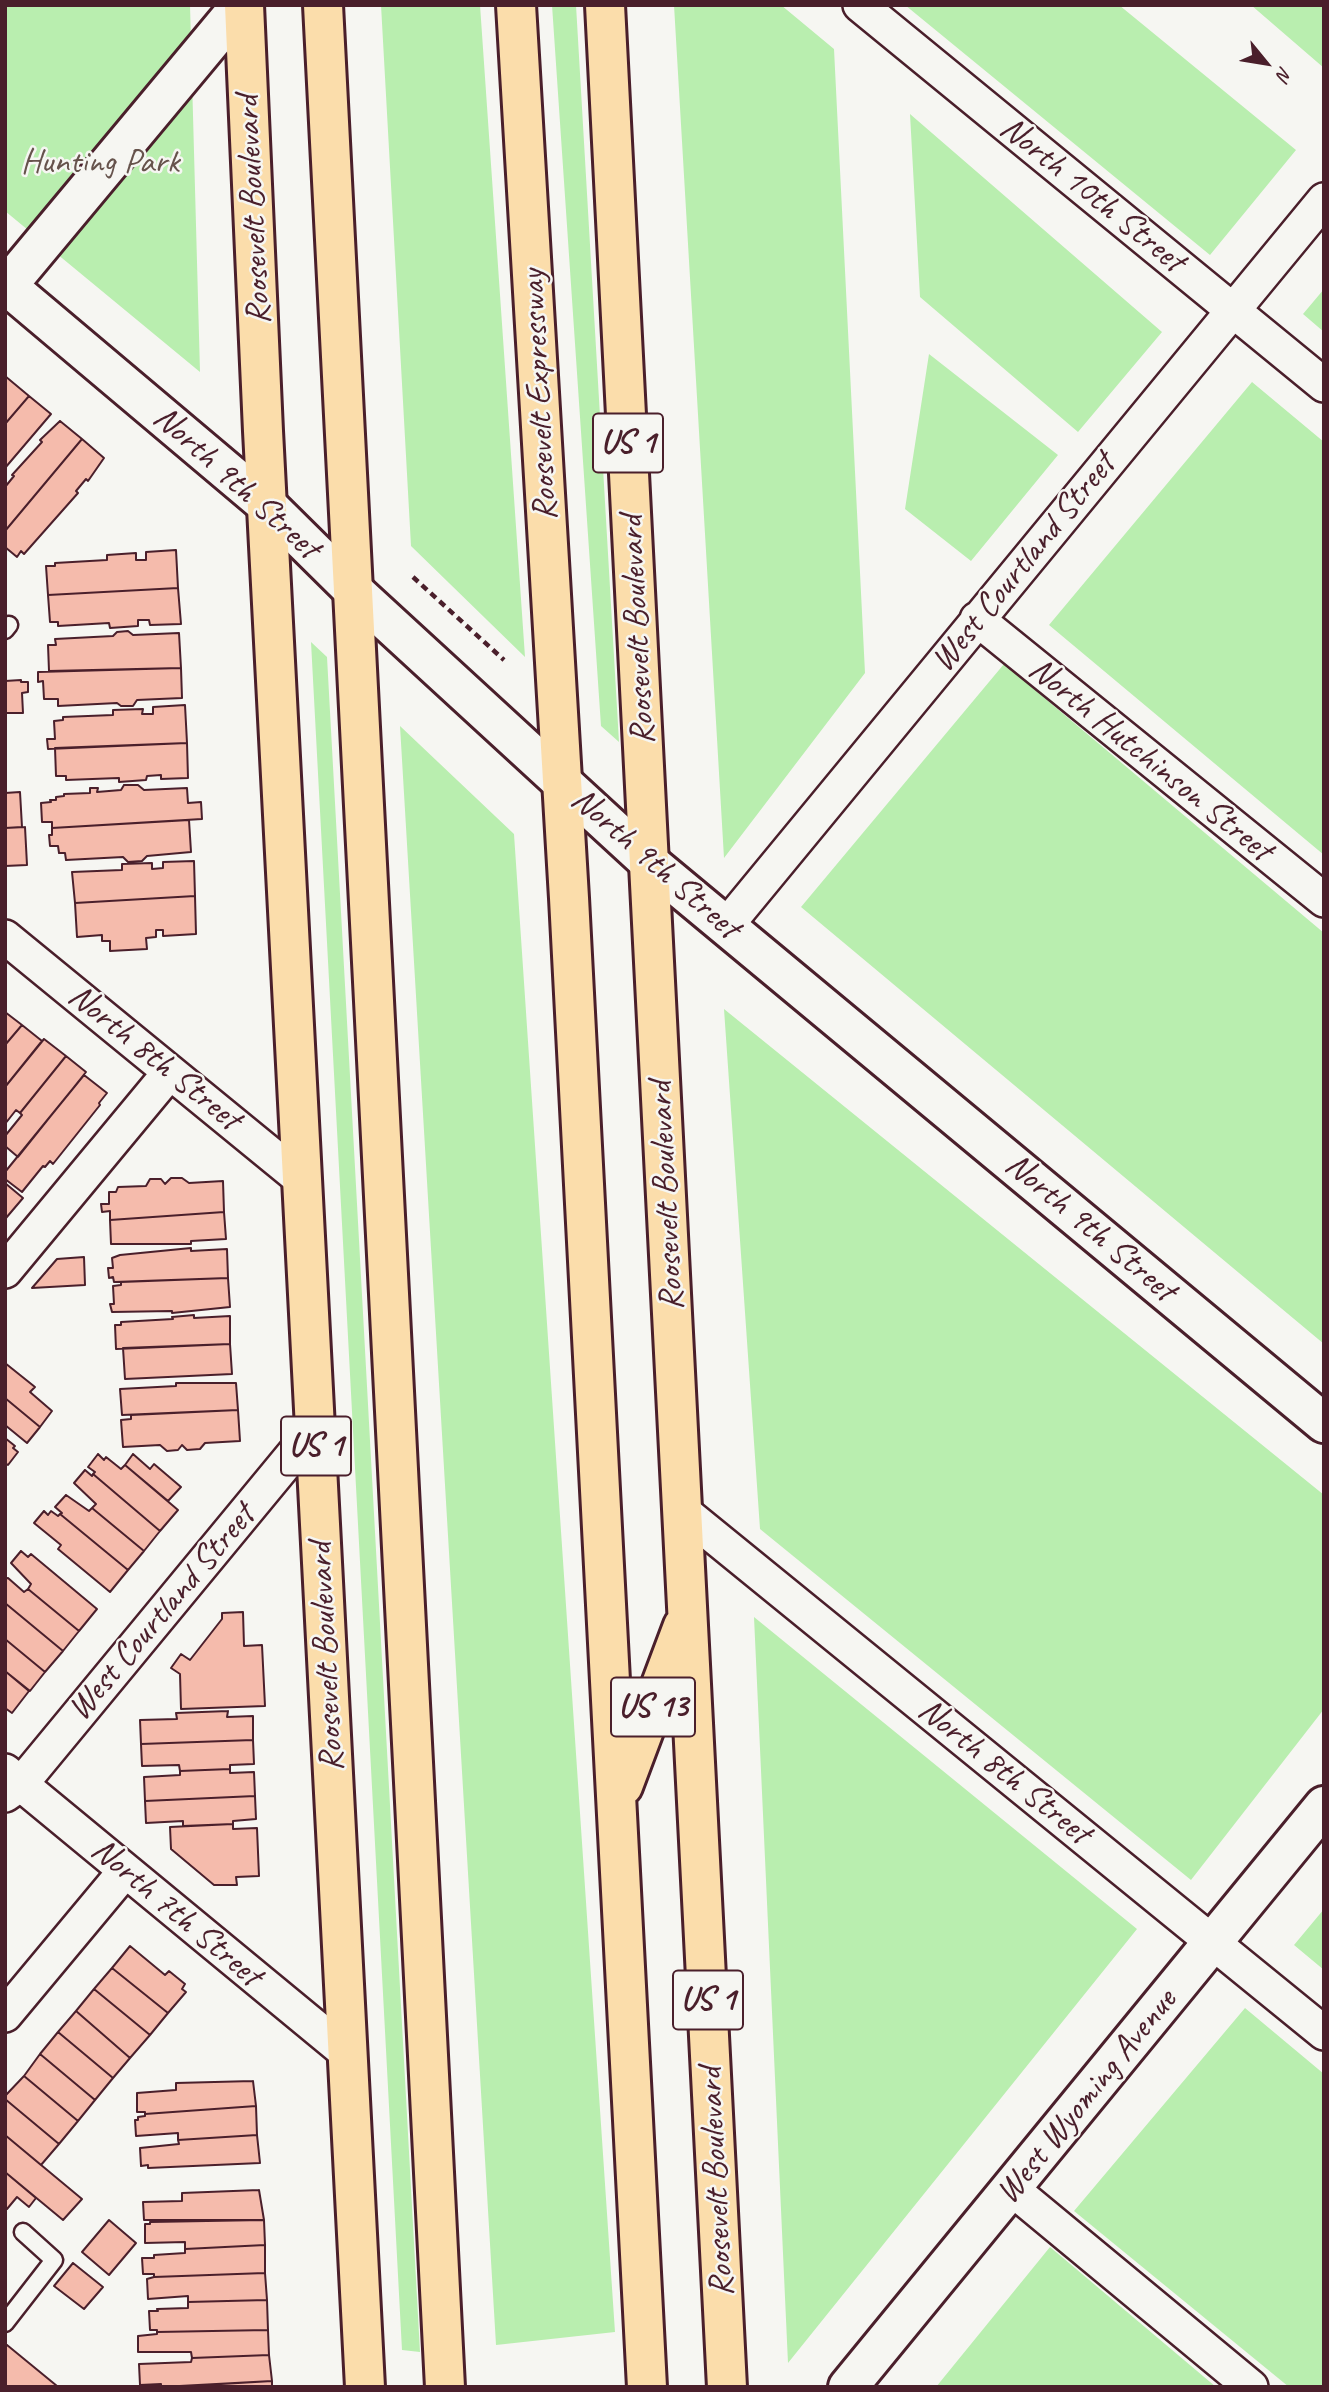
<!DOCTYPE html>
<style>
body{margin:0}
#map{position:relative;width:1329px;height:2392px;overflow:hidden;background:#f6f6f2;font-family:Caveat,sans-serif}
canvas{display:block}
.frame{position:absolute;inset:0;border:7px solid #4a1f2b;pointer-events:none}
.north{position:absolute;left:1231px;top:28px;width:70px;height:70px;-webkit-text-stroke:5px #f6f6f2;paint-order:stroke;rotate:120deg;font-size:19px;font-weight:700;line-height:28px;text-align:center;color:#4a1f2b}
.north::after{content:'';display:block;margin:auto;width:24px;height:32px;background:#4a1f2b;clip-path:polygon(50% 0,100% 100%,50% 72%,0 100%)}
</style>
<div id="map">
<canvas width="1329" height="2392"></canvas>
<div class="frame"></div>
<div class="north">N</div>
</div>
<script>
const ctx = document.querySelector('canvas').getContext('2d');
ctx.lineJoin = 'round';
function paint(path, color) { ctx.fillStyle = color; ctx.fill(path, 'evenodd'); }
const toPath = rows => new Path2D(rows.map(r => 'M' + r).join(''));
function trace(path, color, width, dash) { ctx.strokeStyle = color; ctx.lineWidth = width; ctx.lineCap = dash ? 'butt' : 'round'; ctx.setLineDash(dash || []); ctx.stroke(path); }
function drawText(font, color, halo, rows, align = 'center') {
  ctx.font = font + ' Caveat,sans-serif'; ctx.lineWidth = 5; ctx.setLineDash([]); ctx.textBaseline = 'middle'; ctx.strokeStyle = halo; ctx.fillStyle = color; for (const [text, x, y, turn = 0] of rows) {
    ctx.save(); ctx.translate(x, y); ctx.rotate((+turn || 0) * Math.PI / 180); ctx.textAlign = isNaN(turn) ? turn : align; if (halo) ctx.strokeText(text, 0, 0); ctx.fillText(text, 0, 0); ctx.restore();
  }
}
paint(toPath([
 [5,5,190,5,200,372,5,211],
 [381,5,480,5,525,657,411,546],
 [552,5,576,5,619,742,601,726],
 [674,5,781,5,834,49,865,673,724,858],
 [905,5,1119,5,1296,150,1210,255],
 [1251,5,1324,5,1324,68],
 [910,114,1162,332,1078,432,920,297],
 [1324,289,1324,332,1303,314],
 [929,354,1058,455,971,561,905,509],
 [1252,382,1324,442,1324,855,1049,625],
 [311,642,327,657,420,2352,402,2350],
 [1004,664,1324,933,1324,1344,801,907],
 [400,726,514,834,615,2332,496,2345],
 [724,1009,1324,1495,1324,1709,1191,1880,760,1529],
 [754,1617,1137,1929,788,2363],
 [1324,1909,1324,1970,1294,1945],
 [1245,2008,1324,2074,1324,2387,1289,2387,1074,2211],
 [1050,2247,1216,2387,936,2387]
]), '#b9eeaf');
const building = toPath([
 [5,376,29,396,5,424,5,376],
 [29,396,51,414,5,468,5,424,29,396],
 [60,421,82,439,5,531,5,487,14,476,12,475,42,442,40,440,60,421],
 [82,439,104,458,88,481,86,479,76,491,78,493,24,554,21,551,17,557,5,547,5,531,82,439],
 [176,550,178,588,48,595,46,566,55,566,55,563,107,560,107,555,136,553,136,560,146,560,146,552,176,550],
 [178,588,181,624,150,625,149,620,138,620,138,626,110,628,109,623,58,626,58,622,50,622,48,595,178,588],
 [128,631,133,635,179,633,181,668,49,671,48,645,56,645,55,639,113,636,117,632,128,631],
 [181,668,182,698,137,700,133,706,121,706,117,703,58,706,58,699,44,699,43,681,38,682,38,672,181,668],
 [21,680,21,682,28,682,28,692,22,693,23,713,5,713,5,681,21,680],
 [185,705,187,743,48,749,47,739,55,739,54,721,63,720,63,717,113,715,113,710,143,709,142,714,153,714,153,707,185,705],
 [187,743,188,778,161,779,161,775,147,776,146,780,119,782,119,778,66,780,66,776,56,776,55,748,187,743],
 [124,785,138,785,144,790,187,788,188,803,201,802,202,819,52,828,52,822,42,822,41,803,51,802,50,800,56,800,56,797,64,796,64,794,90,793,90,788,98,788,97,792,121,790,124,785],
 [20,792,22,827,5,828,5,793,20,792],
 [189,820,191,852,147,856,142,861,128,862,123,857,66,860,65,853,59,853,58,846,50,846,49,835,52,835,52,828,189,820],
 [25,827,27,865,5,866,5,828,25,827],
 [194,861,195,896,75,903,72,872,122,870,122,864,152,863,152,869,163,868,163,862,194,861],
 [195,896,196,934,163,936,163,930,156,930,156,937,146,938,147,949,110,951,110,941,102,941,102,935,77,937,75,903,195,896],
 [5,1012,22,1025,5,1045,5,1012],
 [22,1025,42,1041,5,1087,5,1045,22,1025],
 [44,1039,66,1056,20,1113,16,1110,5,1124,5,1087,44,1039],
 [66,1056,86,1072,18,1157,5,1146,5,1136,22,1115,20,1113,66,1056],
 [84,1075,107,1093,99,1103,100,1105,53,1164,50,1161,45,1167,43,1166,22,1192,5,1179,5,1172,84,1075],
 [171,1178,182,1178,189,1183,223,1181,224,1212,110,1220,110,1211,102,1212,101,1204,109,1204,109,1192,116,1192,118,1187,146,1186,150,1179,161,1179,165,1184,171,1178],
 [5,1183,23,1198,6,1218,5,1218,5,1183],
 [224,1212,226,1239,191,1241,191,1244,111,1244,110,1220,224,1212],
 [191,1248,191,1251,227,1249,228,1278,114,1282,113,1277,109,1278,108,1268,113,1268,112,1258,120,1255,191,1248],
 [84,1257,85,1285,32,1288,57,1259,84,1257],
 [228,1278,230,1307,172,1313,172,1311,112,1312,110,1304,114,1304,113,1286,121,1285,121,1282,228,1278],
 [194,1315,194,1318,230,1316,230,1344,116,1349,115,1325,121,1325,121,1322,173,1319,172,1317,194,1315],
 [230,1344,232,1374,125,1379,123,1348,230,1344],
 [5,1363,35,1387,30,1392,52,1411,40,1427,5,1398,5,1363],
 [176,1383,236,1383,238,1410,122,1415,120,1389,176,1386,176,1383],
 [5,1398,40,1427,27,1443,5,1425,5,1398],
 [238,1410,240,1441,205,1443,200,1449,187,1450,182,1445,178,1450,167,1451,160,1445,123,1447,121,1420,131,1419,131,1415,238,1410],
 [5,1438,15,1446,13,1448,18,1452,8,1465,5,1463,5,1438],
 [98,1454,104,1460,106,1457,121,1469,125,1465,178,1510,160,1531,93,1474,95,1472,88,1467,98,1454],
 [133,1454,150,1469,154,1464,181,1487,168,1501,125,1465,133,1454],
 [85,1470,92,1476,93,1474,160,1531,144,1551,92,1508,96,1504,74,1483,85,1470],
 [66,1495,89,1511,92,1508,144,1551,128,1570,60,1514,62,1513,55,1507,66,1495],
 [44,1511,48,1515,51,1511,58,1516,60,1514,128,1570,110,1592,58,1549,61,1545,34,1523,44,1511],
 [21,1551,28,1557,31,1554,97,1609,79,1631,28,1589,31,1584,11,1563,21,1551],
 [8,1578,24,1592,28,1589,79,1631,63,1651,5,1603,5,1579,8,1578],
 [5,1603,63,1651,45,1672,5,1639,5,1603],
 [243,1612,244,1646,262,1645,265,1706,181,1709,180,1674,171,1668,181,1654,190,1660,222,1619,222,1613,243,1612],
 [5,1639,45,1672,30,1691,5,1671,5,1639],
 [5,1671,29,1691,12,1713,5,1708,5,1671],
 [228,1711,227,1717,253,1716,253,1740,141,1744,140,1720,177,1719,176,1713,228,1711],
 [253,1740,254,1764,230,1765,230,1769,180,1771,179,1765,142,1766,141,1744,253,1740],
 [230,1769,230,1773,254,1772,255,1796,145,1801,144,1777,180,1775,180,1771,230,1769],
 [255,1796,256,1819,233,1821,233,1824,183,1826,183,1821,146,1823,145,1801,255,1796],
 [233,1824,233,1829,257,1828,259,1876,236,1877,237,1885,214,1885,171,1849,170,1827,233,1824],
 [130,1946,165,1975,169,1971,185,1984,182,1989,186,1992,168,2013,112,1968,130,1946],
 [112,1968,168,2013,150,2035,94,1989,112,1968],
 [94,1989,150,2035,130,2058,76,2011,94,1989],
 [76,2011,130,2058,113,2078,58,2032,76,2011],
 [58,2032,113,2078,95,2100,40,2054,58,2032],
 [40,2054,95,2100,78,2121,24,2076,40,2054],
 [24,2076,78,2121,59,2144,5,2099,5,2096,24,2076],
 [253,2081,256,2106,145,2114,145,2112,137,2112,137,2093,176,2090,176,2083,253,2081],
 [5,2099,59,2144,41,2165,5,2135,5,2099],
 [256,2106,257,2135,178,2140,178,2133,136,2136,135,2120,138,2120,138,2117,145,2116,145,2114,256,2106],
 [5,2135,82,2199,63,2220,5,2172,5,2135],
 [257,2135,260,2163,148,2168,148,2165,141,2166,140,2148,179,2144,178,2140,257,2135],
 [5,2172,36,2198,29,2207,17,2197,7,2209,5,2207,5,2172],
 [259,2190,264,2220,144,2220,143,2202,182,2201,182,2193,259,2190],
 [109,2220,136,2243,109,2275,82,2252,109,2220],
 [264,2220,265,2245,185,2249,185,2242,145,2243,145,2224,150,2224,150,2222,264,2220],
 [265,2245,265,2273,154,2277,154,2274,143,2274,142,2258,154,2258,154,2255,185,2253,185,2249,265,2245],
 [73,2263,103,2287,84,2309,54,2286,73,2263],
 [265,2273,267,2300,188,2302,188,2296,148,2299,147,2279,154,2277,265,2273],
 [267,2300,268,2330,157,2332,157,2330,150,2330,149,2311,158,2311,157,2309,188,2308,188,2302,267,2300],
 [268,2330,269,2355,192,2358,191,2352,138,2352,138,2336,157,2334,157,2332,268,2330],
 [7,2345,57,2386,56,2387,5,2387,5,2347,7,2345],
 [269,2355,272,2381,161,2387,161,2384,140,2385,139,2364,191,2362,192,2358,269,2355],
 [272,2381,272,2387,170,2387,272,2381]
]);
paint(building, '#f5bbac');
trace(building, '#4a1f2b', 2);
const service = toPath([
 [5,630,9,625],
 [5,2323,54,2260,23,2232]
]);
const minor = toPath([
 [860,5,1324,385],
 [977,619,1324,900],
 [726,926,1324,200],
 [5,937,302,1180],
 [5,1271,170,1072],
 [684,1512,1324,2033],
 [5,1771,348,2054],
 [5,1795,21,1784,315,1428],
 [5,2015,125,1871],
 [1012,2189,1251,2387]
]);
const tertiary = toPath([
 [5,284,267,505,355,592,650,863,1324,1423],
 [7,286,241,5],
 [848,2387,1324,1806]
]);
const trunk = toPath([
 [244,5,263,431,365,2387],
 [323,5,445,2387],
 [516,5,569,898,647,2387],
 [605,5,727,2387],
 [623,1786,683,1626]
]);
trace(service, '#4a1f2b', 21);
trace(minor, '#4a1f2b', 38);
trace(tertiary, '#4a1f2b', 44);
trace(trunk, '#4a1f2b', 44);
trace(toPath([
 [413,577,504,660]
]), '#4a1f2b', 4.5, [7, 5]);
trace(service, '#f6f6f2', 16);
trace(minor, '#f6f6f2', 33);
trace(tertiary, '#f6f6f2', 38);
trace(trunk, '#fbddab', 38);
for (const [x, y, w] of [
 [628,443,70],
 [316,1446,70],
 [653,1707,84],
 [708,2000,70]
]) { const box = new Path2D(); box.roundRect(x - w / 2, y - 29.5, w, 59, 5); ctx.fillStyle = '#f6f6f2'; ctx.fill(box); trace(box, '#4a1f2b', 2); }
drawText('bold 33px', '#4a1f2b', null, [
 ["US 1",628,443],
 ["US 1",316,1446],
 ["US 13",653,1707],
 ["US 1",708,2000]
]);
drawText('35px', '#66534c', '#f6f6f2', [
 ["Hunting Park",100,163]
]);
drawText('35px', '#4a1f2b', '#f6f6f2', [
 ["North 10th Street",1092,195,39],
 ["Roosevelt Boulevard",254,210,-93],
 ["Roosevelt Expressway",540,395,-93],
 ["North 9th Street",236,483,42],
 ["West Courtland Street",1024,563,-51],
 ["Roosevelt Boulevard",638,630,-93],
 ["North Hutchinson Street",1150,760,39],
 ["North 9th Street",655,864,41],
 ["North 8th Street",154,1058,39],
 ["Roosevelt Boulevard",667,1196,-93],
 ["North 9th Street",1090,1228,40],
 ["West Courtland Street",162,1613,-50],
 ["Roosevelt Boulevard",327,1657,-93],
 ["North 8th Street",1004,1772,39],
 ["North 7th Street",176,1913,40],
 ["West Wyoming Avenue",1087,2097,-51],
 ["Roosevelt Boulevard",717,2182,-93]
]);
</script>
